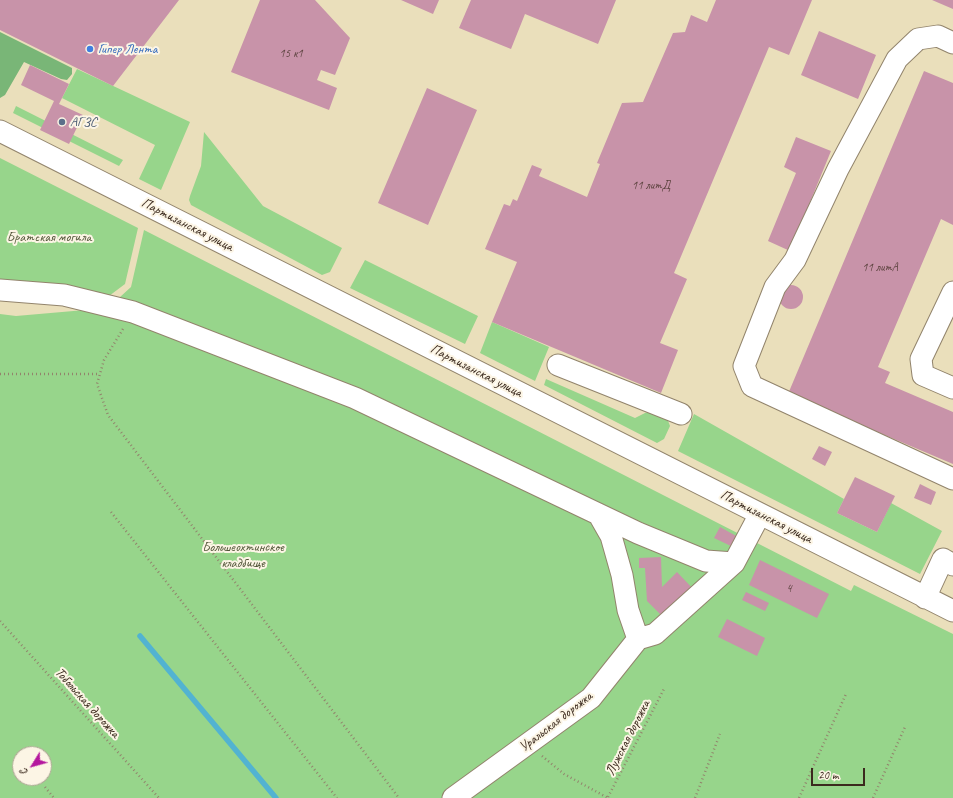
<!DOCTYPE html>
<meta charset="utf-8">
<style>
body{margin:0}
#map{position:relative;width:953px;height:798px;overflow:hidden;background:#eadfbb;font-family:Caveat,sans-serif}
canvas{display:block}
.north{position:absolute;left:12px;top:746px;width:40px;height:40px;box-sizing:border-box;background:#fcf5e5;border:1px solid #afa495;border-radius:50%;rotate:233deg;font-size:11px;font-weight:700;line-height:16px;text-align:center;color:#3b2a1e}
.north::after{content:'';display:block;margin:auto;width:14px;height:18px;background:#b5179e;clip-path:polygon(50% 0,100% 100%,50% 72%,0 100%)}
.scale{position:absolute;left:811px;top:768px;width:54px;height:18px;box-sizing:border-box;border:2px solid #3b2a1e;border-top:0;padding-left:5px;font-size:12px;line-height:14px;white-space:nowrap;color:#3b2a1e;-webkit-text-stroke:3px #fcf5e5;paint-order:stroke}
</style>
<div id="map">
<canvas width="953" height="798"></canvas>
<div class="north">С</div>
<div class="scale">20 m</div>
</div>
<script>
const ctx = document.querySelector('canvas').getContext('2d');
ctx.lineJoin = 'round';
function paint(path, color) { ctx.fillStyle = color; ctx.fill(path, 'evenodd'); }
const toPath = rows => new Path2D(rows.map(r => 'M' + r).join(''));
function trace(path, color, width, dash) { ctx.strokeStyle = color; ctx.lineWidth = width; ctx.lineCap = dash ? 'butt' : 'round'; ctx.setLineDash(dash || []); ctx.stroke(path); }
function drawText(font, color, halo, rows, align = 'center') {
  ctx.font = font + ' Caveat,sans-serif'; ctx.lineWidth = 4; ctx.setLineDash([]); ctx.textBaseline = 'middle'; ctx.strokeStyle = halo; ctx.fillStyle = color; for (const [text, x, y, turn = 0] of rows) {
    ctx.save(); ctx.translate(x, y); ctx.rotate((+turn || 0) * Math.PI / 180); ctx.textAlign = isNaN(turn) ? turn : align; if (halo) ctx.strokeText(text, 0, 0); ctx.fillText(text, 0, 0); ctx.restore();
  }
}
paint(toPath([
 [77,69,190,122,161,190,139,179,155,145,62,98],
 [16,106,123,160,119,166,13,113],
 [204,132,263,206,342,248,330,272,322,275,191,205,189,200,190,196,201,166],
 [0,158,138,228,125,284,105,299,0,281],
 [144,230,851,591,854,585,953,634,953,798,0,798,0,314,16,316,108,308,131,287],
 [20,754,44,754,44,778,20,778],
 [365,260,478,316,465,344,350,288],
 [492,322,549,347,535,381,480,353],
 [546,379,635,418,645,413,652,411,667,418,670,426,664,439,657,443,544,385],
 [694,414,844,499,837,513,877,532,891,503,942,531,920,574,678,451]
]), '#97d58b');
paint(toPath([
 [0,32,72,68,72,74,67,80,61,79,24,62,5,95,0,98]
]), '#79b677');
trace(toPath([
 [140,636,276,798]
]), '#52b3d1', 5.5);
paint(toPath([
 [0,0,179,0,113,86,0,30],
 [260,0,315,0,350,38,335,75,321,70,317,80,337,88,329,110,231,72],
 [401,0,439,0,433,14],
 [471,0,616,0,598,44,525,14,511,49,459,28],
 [716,0,812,0,789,55,769,47,674,273,687,279,660,343,678,350,661,393,492,322,517,262,485,249,504,204,510,206,513,199,517,201,532,165,542,169,539,176,587,197,600,164,597,163,622,103,643,102,673,33,685,32,691,15,707,22],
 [932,0,953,0,953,9],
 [819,31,876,55,858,99,801,75],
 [30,65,69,84,59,104,83,115,69,144,40,130,54,101,21,85],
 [924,71,953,83,953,225,941,219,878,367,890,372,885,383,953,412,953,464,788,394],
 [427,88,477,110,428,225,378,203],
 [796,137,831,151,790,251,768,241,796,173,784,167],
 '779 297a12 12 0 1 1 24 0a12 12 0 1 1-24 0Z',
 [819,446,832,452,825,466,812,459],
 [855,477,895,496,877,532,837,513],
 [920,484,936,492,931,505,914,498],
 [720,527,738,537,733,547,714,538],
 [661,557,662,587,677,572,695,591,665,619,647,601,645,568,639,568,639,558],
 [760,560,829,594,817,618,749,585],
 [746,592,769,603,765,611,742,600],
 [727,619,765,638,757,656,718,637]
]), '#c893a9');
const minor = toPath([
 [953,43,938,36,918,39,897,59,838,169,795,260,775,287,744,366,752,386,953,479],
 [0,131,953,611],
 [0,290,64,295,133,312,355,398,638,533,706,561,734,563],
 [953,292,921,359,923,375,953,388],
 [558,365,681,414],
 [599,515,611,536,622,575,628,610,638,639],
 [925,598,943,559,953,565],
 [453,798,591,698,638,639,655,634,734,563,760,514]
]);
trace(minor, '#92846c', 23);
trace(toPath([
 [123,329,104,360,97,384,108,415,399,798],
 [0,374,100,374],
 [111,512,337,798],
 [0,621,159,798],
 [542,756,564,774,608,798],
 [45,787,54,798],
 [608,797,665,687],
 [695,798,720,734],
 [799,798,846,694],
 [873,798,905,727]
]), '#92846c', 2.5, [1, 3]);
trace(minor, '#fff', 21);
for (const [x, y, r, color] of [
 [90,49,4,"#3f7fe0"],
 [62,122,4,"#5c6f8a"]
]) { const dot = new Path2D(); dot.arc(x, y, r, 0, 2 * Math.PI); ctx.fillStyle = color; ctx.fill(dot); trace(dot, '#fcf5e5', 1.5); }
drawText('12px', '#5e4441', null, [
 ["15 к1",291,54],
 ["11 литД",651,186],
 ["11 литА",880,268],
 ["4",789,589]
]);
drawText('14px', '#366cbe', '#fcf5e5', [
 ["Гипер Лента",98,49]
], 'left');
drawText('14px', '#4e5e75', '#fcf5e5', [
 ["АГЗС",70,122]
], 'left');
drawText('14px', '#3b2a1e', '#fcf5e5', [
 ["Партизанская улица",187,225,27],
 ["Партизанская улица",476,371,27],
 ["Партизанская улица",766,517,27],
 ["Тобольская дорожка",87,703,48],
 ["Уральская дорожка",556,722,-38],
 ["Лужская дорожка",628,738,-63]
]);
drawText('14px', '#525539', '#fcf5e5', [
 ["Братская могила",49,237],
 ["Большеохтинское",243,547],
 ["кладбище",243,563]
]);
</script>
